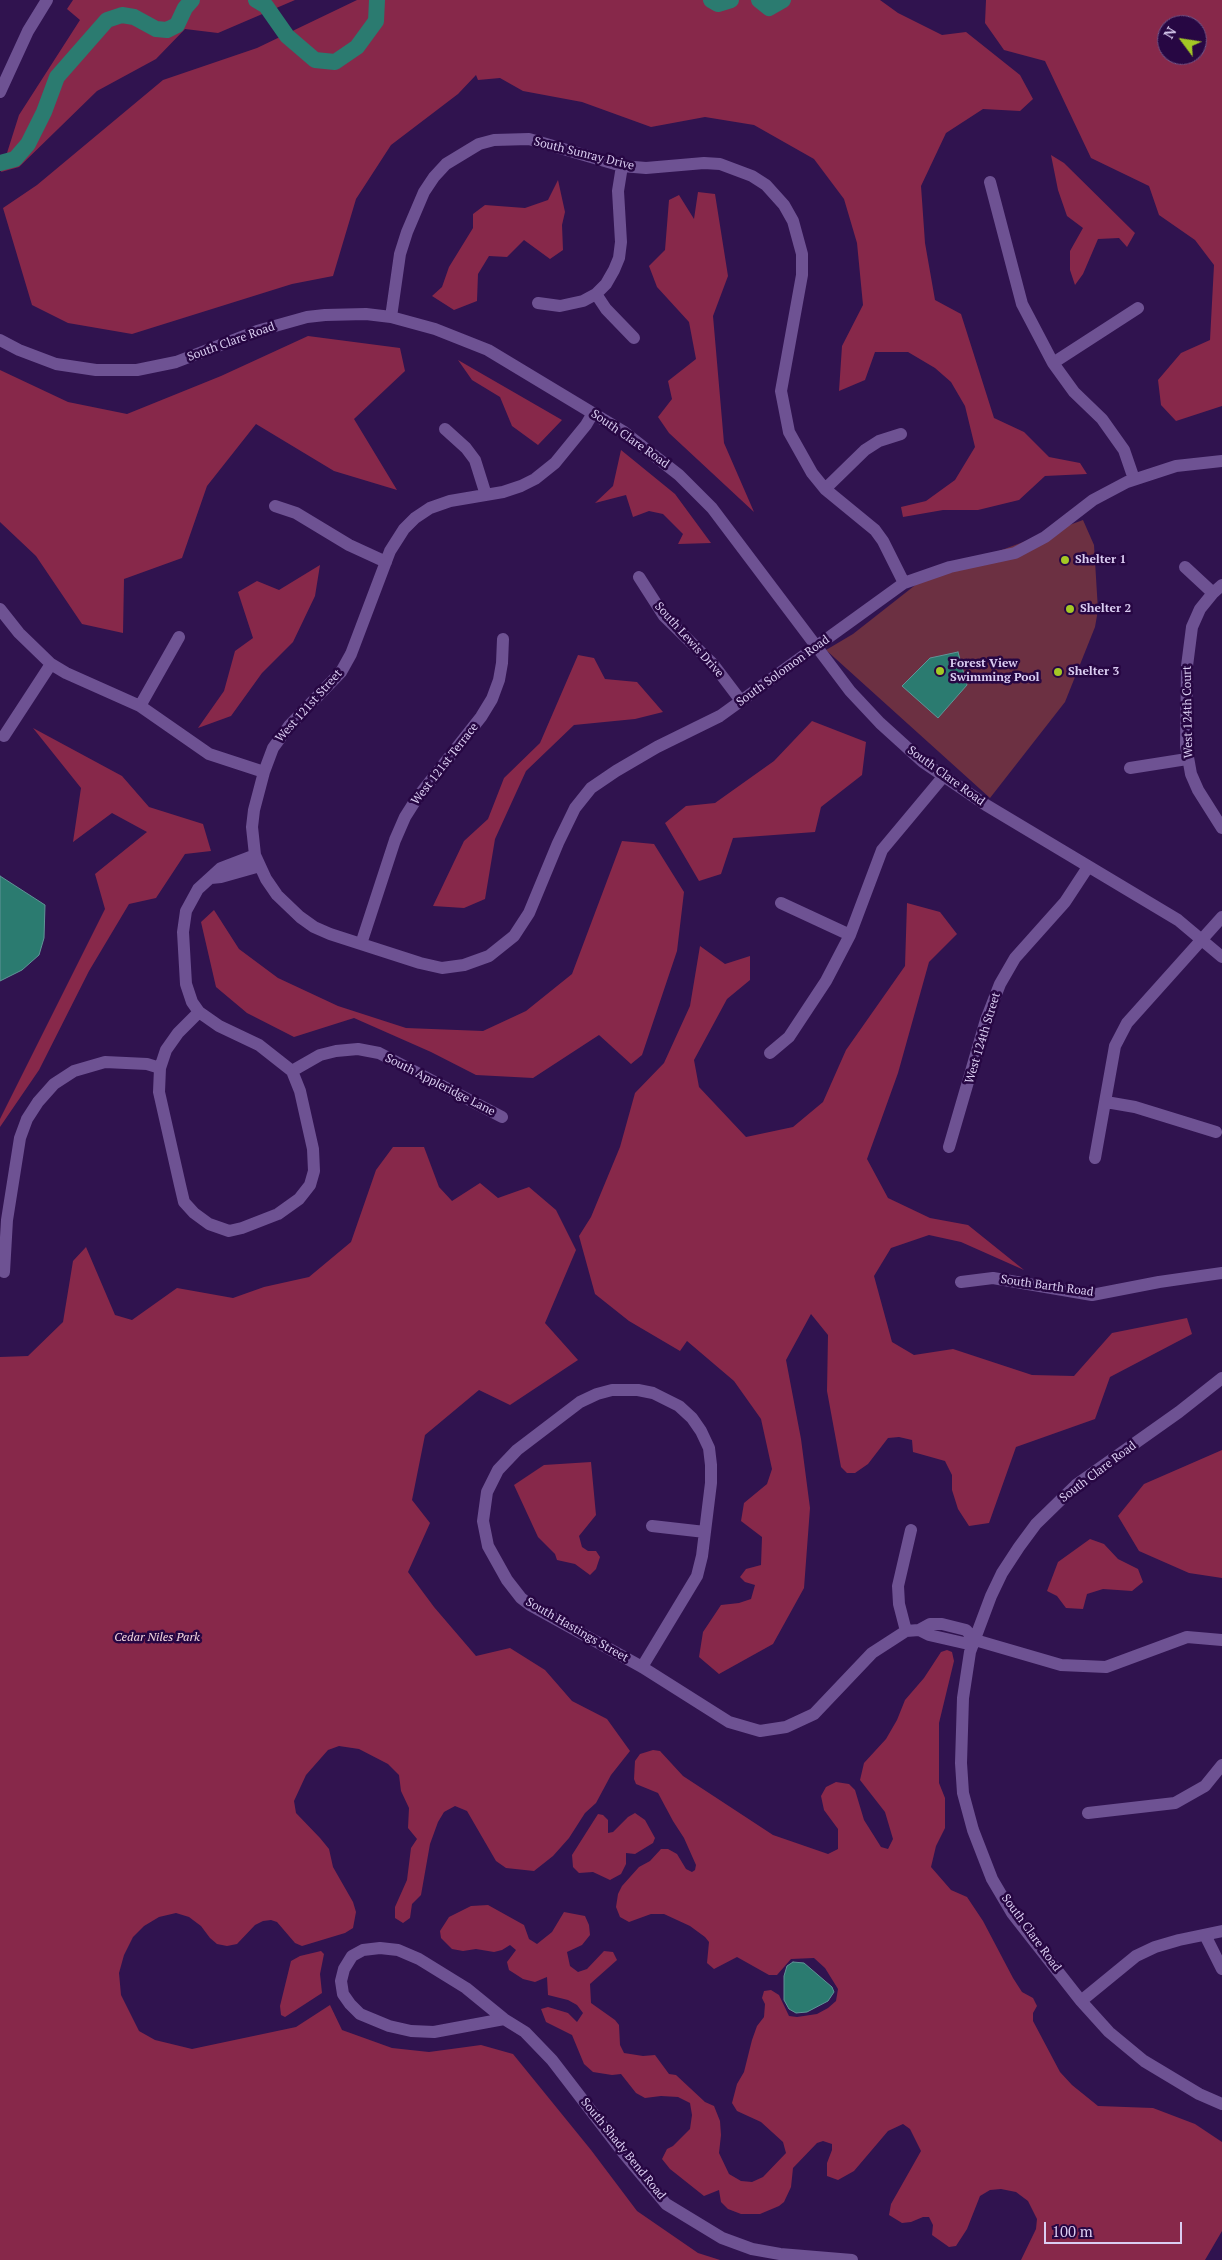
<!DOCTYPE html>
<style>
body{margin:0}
#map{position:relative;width:1222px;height:2260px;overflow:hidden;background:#30134f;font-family:"PT Serif",serif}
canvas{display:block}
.north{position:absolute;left:1157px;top:15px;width:50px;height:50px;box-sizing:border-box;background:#270743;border:1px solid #6f5689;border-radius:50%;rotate:301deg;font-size:14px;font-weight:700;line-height:20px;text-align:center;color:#dacdf1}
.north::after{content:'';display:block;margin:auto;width:18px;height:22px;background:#a4c825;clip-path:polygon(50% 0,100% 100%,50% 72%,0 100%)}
.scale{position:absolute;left:1044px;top:2222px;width:138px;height:22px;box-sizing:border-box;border:2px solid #dacdf1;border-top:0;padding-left:6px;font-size:15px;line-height:18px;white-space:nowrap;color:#dacdf1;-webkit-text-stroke:4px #270743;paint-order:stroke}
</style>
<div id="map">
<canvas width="1222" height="2260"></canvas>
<div class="north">N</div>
<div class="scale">100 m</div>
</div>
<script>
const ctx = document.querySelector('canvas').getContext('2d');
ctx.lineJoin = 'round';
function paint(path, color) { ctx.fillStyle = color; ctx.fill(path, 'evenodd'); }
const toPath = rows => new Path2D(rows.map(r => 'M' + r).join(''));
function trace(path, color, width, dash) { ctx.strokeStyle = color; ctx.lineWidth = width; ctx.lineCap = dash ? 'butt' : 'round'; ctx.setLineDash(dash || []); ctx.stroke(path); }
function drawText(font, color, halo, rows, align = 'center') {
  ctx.font = font + ' "PT Serif",serif'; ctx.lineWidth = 5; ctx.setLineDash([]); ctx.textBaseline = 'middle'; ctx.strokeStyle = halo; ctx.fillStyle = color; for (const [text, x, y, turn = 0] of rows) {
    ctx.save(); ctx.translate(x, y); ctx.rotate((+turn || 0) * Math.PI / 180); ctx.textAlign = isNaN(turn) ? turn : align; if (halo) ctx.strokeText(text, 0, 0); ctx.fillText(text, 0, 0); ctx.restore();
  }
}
paint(toPath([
 [1083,520,1094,545,1098,610,1095,627,1065,702,990,798,826,650,853,634,923,579]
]), '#6c3042');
paint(toPath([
 [73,0,295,0,218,33,185,29,156,59,97,91,19,167,1,172,19,115,80,20,67,9],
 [357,0,880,0,898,13,942,35,966,32,1020,75,1033,99,1020,111,983,109,946,133,921,186,925,243,935,300,961,314,994,418,1024,432,1049,457,1080,463,1087,474,1045,476,1019,500,978,510,943,510,903,517,901,507,926,501,955,480,975,447,965,406,951,382,935,368,908,352,875,352,865,380,839,391,842,346,863,305,857,243,844,199,814,159,754,125,705,117,651,127,582,102,523,91,500,78,478,80,476,75,458,94,391,145,356,199,333,276,292,284,132,334,68,323,32,305,3,208,37,185,163,80,257,48],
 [986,0,1222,0,1222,406,1176,421,1161,405,1158,380,1181,353,1210,340,1214,265,1195,240,1159,215,1149,186,1091,158,1045,61,1004,50,985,23],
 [1167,25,1197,25,1197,55,1167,55],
 [1051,155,1064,163,1135,233,1127,247,1119,238,1098,239,1083,274,1075,285,1070,270,1070,251,1083,228,1067,216,1058,190],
 [558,180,565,212,562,225,563,250,550,259,524,240,507,257,489,256,478,274,477,301,454,310,432,296,442,287,449,267,473,228,473,214,485,205,525,208,548,200],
 [698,192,715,194,728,276,713,316,724,443,754,512,669,433,658,417,672,399,668,381,696,359,689,322,657,287,649,266,665,250,669,200,679,195,694,219],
 [308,336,400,348,405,371,354,419,397,490,334,471,256,424,207,486,182,558,124,579,123,633,82,624,36,556,0,522,0,370,68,402,127,414,221,376],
 [458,360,562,420,538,445,512,426,500,397,472,380],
 [621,450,675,494,711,543,678,544,683,534,663,514,649,511,633,517,626,495,595,503,613,486],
 [320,565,315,596,293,642,262,673,231,716,198,728,224,691,235,651,253,638,238,592,257,581,279,590],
 [578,655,594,658,605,679,637,682,663,712,635,719,574,725,526,771,495,839,485,899,464,908,433,906,464,841,488,819,504,778,540,743],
 [812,721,866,742,862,775,821,807,815,832,733,838,721,874,699,881,665,823,686,806,715,803,774,761],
 [33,728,122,776,149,807,203,824,211,851,185,854,156,898,129,904,89,971,39,1070,0,1127,0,1119,105,909,95,874,147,832,112,813,73,842,81,788],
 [622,841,654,844,684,892,677,951,642,1055,631,1064,599,1035,533,1078,476,1075,431,1052,354,1018,294,1037,247,1013,216,987,201,922,214,910,239,949,278,978,338,1006,406,1028,483,1031,526,1011,572,974],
 [907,903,940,912,957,934,929,962,898,1073,867,1159,888,1198,930,1218,968,1225,1024,1270,961,1242,929,1235,891,1248,874,1276,892,1342,914,1355,953,1349,1032,1375,1074,1376,1112,1333,1187,1318,1192,1334,1110,1377,1095,1419,1016,1447,989,1523,969,1526,958,1509,952,1490,952,1475,945,1461,913,1452,912,1440,899,1437,888,1438,868,1464,855,1473,847,1473,841,1467,827,1391,828,1335,811,1314,786,1360,801,1439,810,1508,804,1588,773,1644,719,1674,699,1657,703,1632,721,1605,739,1603,751,1599,755,1585,745,1582,740,1577,746,1569,761,1565,762,1537,741,1521,744,1503,767,1484,772,1469,761,1419,734,1381,687,1341,680,1351,629,1321,595,1294,579,1236,591,1217,620,1147,635,1093,664,1063,690,1006,700,946,725,964,750,956,750,980,727,999,694,1060,699,1087,746,1137,793,1127,823,1102,846,1050,905,966],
 [393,1147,424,1147,439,1187,452,1201,480,1183,498,1198,529,1187,556,1210,576,1250,545,1323,578,1360,510,1405,479,1390,425,1435,412,1500,430,1523,408,1572,434,1607,476,1656,510,1648,545,1670,572,1701,607,1719,630,1751,611,1775,596,1803,585,1813,569,1838,553,1856,534,1871,506,1868,496,1861,467,1811,455,1806,444,1812,438,1822,430,1844,421,1895,412,1904,410,1918,403,1923,395,1918,395,1907,407,1880,411,1848,417,1839,408,1828,409,1808,401,1791,399,1775,388,1764,359,1749,339,1746,328,1750,306,1775,294,1801,296,1813,320,1838,329,1849,333,1867,353,1902,356,1912,353,1928,345,1933,302,1946,295,1943,277,1922,271,1920,263,1921,255,1925,237,1944,227,1946,217,1944,210,1938,201,1926,189,1917,176,1913,159,1917,144,1926,133,1937,124,1955,119,1973,121,1995,139,2031,155,2040,192,2049,296,2027,330,2005,342,2030,392,2048,429,2052,481,2045,513,2054,591,2150,637,2211,698,2253,720,2260,0,2260,0,1357,28,1356,63,1322,73,1261,86,1247,115,1315,132,1320,177,1288,233,1298,264,1287,309,1277,351,1242,376,1170],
 [1222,1450,1222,1578,1189,1573,1139,1551,1118,1516,1144,1484],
 [591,1462,596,1515,579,1536,582,1547,588,1551,596,1551,600,1557,596,1569,590,1575,575,1564,557,1560,555,1554,538,1537,514,1485,544,1465],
 [1090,1539,1104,1544,1118,1559,1138,1569,1143,1582,1132,1591,1103,1589,1087,1594,1083,1609,1066,1608,1057,1596,1047,1591,1058,1562],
 [947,1650,952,1652,954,1661,939,1723,939,1783,945,1798,945,1828,936,1846,931,1867,951,1890,967,1897,983,1921,1013,1978,1022,1992,1033,1998,1037,2006,1033,2013,1033,2021,1060,2072,1072,2085,1098,2106,1153,2108,1195,2124,1222,2142,1222,2231,1205,2260,1021,2260,1036,2229,1037,2219,1028,2201,1016,2192,1001,2189,990,2190,980,2196,967,2229,956,2246,949,2247,932,2235,933,2225,929,2217,923,2217,911,2222,902,2223,889,2215,891,2204,921,2151,910,2129,903,2124,888,2131,854,2171,838,2180,827,2176,827,2163,832,2150,832,2144,823,2141,817,2143,793,2168,791,2187,784,2202,779,2206,760,2214,741,2214,728,2209,721,2202,719,2190,704,2196,670,2169,662,2159,667,2149,673,2146,690,2129,692,2115,690,2103,678,2097,661,2096,645,2098,636,2093,621,2074,612,2075,593,2072,584,2064,572,2035,546,2022,541,2009,548,2007,568,2013,577,2022,583,2013,577,2005,568,2000,548,1995,547,1977,535,1982,523,1979,509,1970,507,1962,516,1950,510,1945,502,1950,494,1952,476,1949,463,1951,452,1949,441,1938,440,1931,449,1917,471,1906,488,1905,524,1925,529,1939,537,1944,552,1932,564,1912,585,1916,589,1925,590,1935,582,1945,567,1952,570,1966,578,1972,587,1969,604,1951,613,1952,617,1960,590,1984,591,2003,615,2020,619,2025,620,2045,624,2053,643,2056,655,2055,669,2074,676,2075,705,2102,714,2106,720,2121,721,2135,719,2153,729,2174,741,2181,752,2182,763,2177,786,2153,783,2142,761,2122,737,2111,732,2103,737,2084,744,2072,752,2040,757,2026,764,2017,765,2004,762,1998,764,1991,771,1990,779,1995,789,2016,797,2017,817,2014,828,2008,836,2001,838,1989,825,1968,814,1958,791,1959,777,1975,769,1975,737,1957,714,1969,707,1963,709,1942,705,1937,690,1926,664,1914,651,1914,629,1922,620,1917,616,1907,618,1894,622,1886,639,1867,650,1861,661,1849,668,1849,677,1854,686,1869,692,1872,695,1870,696,1865,684,1838,673,1821,658,1793,636,1784,634,1779,635,1761,640,1754,653,1750,660,1751,683,1776,773,1835,828,1854,838,1849,838,1829,824,1810,821,1796,826,1787,836,1782,849,1784,855,1790,864,1820,881,1847,888,1849,893,1839,885,1812,860,1780,864,1763,886,1739,897,1720,905,1700,924,1678,941,1652],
 [635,1813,645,1820,655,1838,653,1843,635,1854,626,1853,626,1864,621,1874,610,1880,593,1872,579,1873,573,1867,572,1855,598,1814,603,1815,608,1820,608,1833,613,1832,628,1817],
 [321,1951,324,1954,320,1974,322,1993,285,2017,281,2015,280,2006,291,1961,300,1956]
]), '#87284a');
const water = toPath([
 [958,652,967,685,938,718,902,686,930,658,958,652],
 [0,876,45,905,44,938,39,955,22,970,0,981,0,876],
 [793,1962,804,1963,832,1987,834,1992,828,2001,807,2012,796,2013,789,2009,784,2000,784,1976,787,1966,793,1962]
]);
paint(water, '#2b7b70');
trace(water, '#609497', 1);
trace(toPath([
 [256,0,266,6,287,36,315,60,335,62,357,47,376,21,377,0],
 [711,0,718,4,731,0],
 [759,0,769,8,783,0],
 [0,163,15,159,28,144,44,112,57,77,107,20,122,15,134,17,156,29,167,30,177,25,185,8,192,0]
]), '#2b7b70', 16);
trace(toPath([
 [0,92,28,31,47,0],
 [990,182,1022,304,1053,363,1074,392,1102,419,1124,450,1134,479],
 [596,294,606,309,634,338],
 [538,303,560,306,583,301,596,294,606,284,614,270,619,258,621,242,618,191,622,166],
 [391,317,400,254,407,232,424,192,434,177,446,164,479,144,494,140,529,139,622,166,646,168,704,163,720,164,752,176,766,185,784,205,793,221,802,254,802,275,781,391,789,432,812,473,825,489,875,530,883,541,904,583],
 [0,340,19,350,56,364,96,370,137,370,176,362,257,331,307,317,325,315,366,314,391,317,435,329,488,350,624,432,679,475,712,508,850,691,880,723,923,762,986,805,1178,920,1222,957],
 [1053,363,1138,308],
 [593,413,586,425,555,463,535,479,521,486,503,492,450,501,430,508,415,518,404,529,390,551,351,654,341,672,289,726,273,748,264,772,254,810,252,827,255,855,266,879,277,895,300,917,314,927,330,934,361,944,420,963,442,968,464,965,489,956,514,936,529,913,558,843,575,808,591,788,616,771,657,747,720,716,904,583,950,567,1015,553,1045,537,1093,500,1127,482,1176,466,1222,461],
 [445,429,466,448,475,460,486,495],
 [825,489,865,450,879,441,901,434],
 [275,506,296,513,349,545,386,562],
 [1185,567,1213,593],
 [639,577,664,616,713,664,741,701],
 [1222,585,1213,593,1200,609,1192,627,1187,666,1186,746,1191,774,1198,790,1222,828],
 [0,609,19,633,51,664,66,673,140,706,209,754,264,772],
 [140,706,179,637],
 [4,736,51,664],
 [1130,768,1187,759],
 [211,878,221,877,260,866],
 [781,903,850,935],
 [361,944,395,840,405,817,417,798,481,717,492,699,499,680,502,663,503,639],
 [770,1053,789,1037,826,981,850,935,882,850,943,777],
 [160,1068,159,1092,180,1185,184,1202,194,1213,209,1224,229,1231,242,1228,278,1214,299,1199,310,1185,314,1171,313,1149,300,1091,292,1071,259,1045,219,1026,199,1012],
 [292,1071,320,1055,336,1051,358,1049,379,1053,502,1117],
 [1106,1102,1135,1107,1216,1132],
 [949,1147,986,1020,1000,984,1015,958,1065,902,1088,867],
 [1095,1158,1115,1046,1127,1023,1222,917],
 [4,1272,7,1220,20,1138,27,1119,38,1102,54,1084,74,1071,105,1062,147,1064,160,1068,166,1050,178,1033,199,1012,192,1002,186,984,183,932,186,911,198,889,221,868,255,855],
 [961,1282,993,1278,1092,1295,1159,1282,1222,1273],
 [1222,1378,1179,1412,1076,1485,1036,1524,1019,1547,1002,1573,991,1596,970,1652,963,1698,961,1763,963,1793,973,1830,992,1879,1012,1913,1081,2001,1109,2032,1144,2061,1199,2094,1222,2104],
 [652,1526,705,1532],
 [919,1630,929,1635,964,1643,975,1640,1061,1665,1106,1667,1187,1637,1222,1640],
 [906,1631,899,1604,898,1586,911,1530],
 [642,1667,697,1576,702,1556,711,1483,711,1465,709,1448,701,1431,692,1418,679,1406,653,1393,638,1390,612,1390,597,1394,580,1402,517,1450,498,1470,487,1492,483,1521,488,1546,507,1580,521,1598,530,1605,642,1667,729,1722,760,1731,786,1727,814,1714,872,1653,906,1631,919,1630,930,1624,942,1624,966,1630,975,1640],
 [1088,1813,1175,1803,1205,1786,1222,1765],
 [1205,1935,1222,1969],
 [1081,2001,1136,1956,1155,1947,1179,1940,1222,1931],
 [504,2019,434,2032,411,2031,389,2026,360,2014,350,2004,343,1994,341,1981,344,1969,352,1956,363,1950,380,1948,398,1950,419,1959,466,1988,504,2019,525,2032,552,2060,625,2155,666,2204,722,2238,752,2249,780,2254,852,2260]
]), '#6e5293', 12);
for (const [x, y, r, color] of [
 [1065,560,5,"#a4c825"],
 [1070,609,5,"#a4c825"],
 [940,671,5,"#a4c825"],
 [1058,672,5,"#a4c825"]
]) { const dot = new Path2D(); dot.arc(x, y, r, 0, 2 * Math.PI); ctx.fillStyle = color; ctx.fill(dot); trace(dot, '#270743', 2); }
drawText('12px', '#dacdf1', '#270743', [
 ["South Sunray Drive",584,154,14],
 ["South Clare Road",231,342,-20],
 ["South Clare Road",630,439,35],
 ["South Lewis Drive",689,640,48],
 ["South Solomon Road",783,671,-36],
 ["West 121st Street",309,706,-48],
 ["West 124th Court",1188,712,-91],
 ["West 121st Terrace",445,764,-52],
 ["South Clare Road",946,776,36],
 ["West 124th Street",983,1038,-73],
 ["South Appleridge Lane",440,1085,27],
 ["South Barth Road",1047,1286,8],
 ["South Clare Road",1098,1472,-37],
 ["South Hastings Street",577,1630,30],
 ["South Clare Road",1031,1933,54],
 ["South Shady Bend Road",623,2149,51]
]);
drawText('bold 12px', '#dacdf1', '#270743', [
 ["Shelter 1",1075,560],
 ["Shelter 2",1080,609],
 ["Forest View",950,664],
 ["Swimming Pool",950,678],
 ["Shelter 3",1068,672]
], 'left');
drawText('italic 12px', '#f6d9e0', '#270743', [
 ["Cedar Niles Park",157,1638]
]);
</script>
